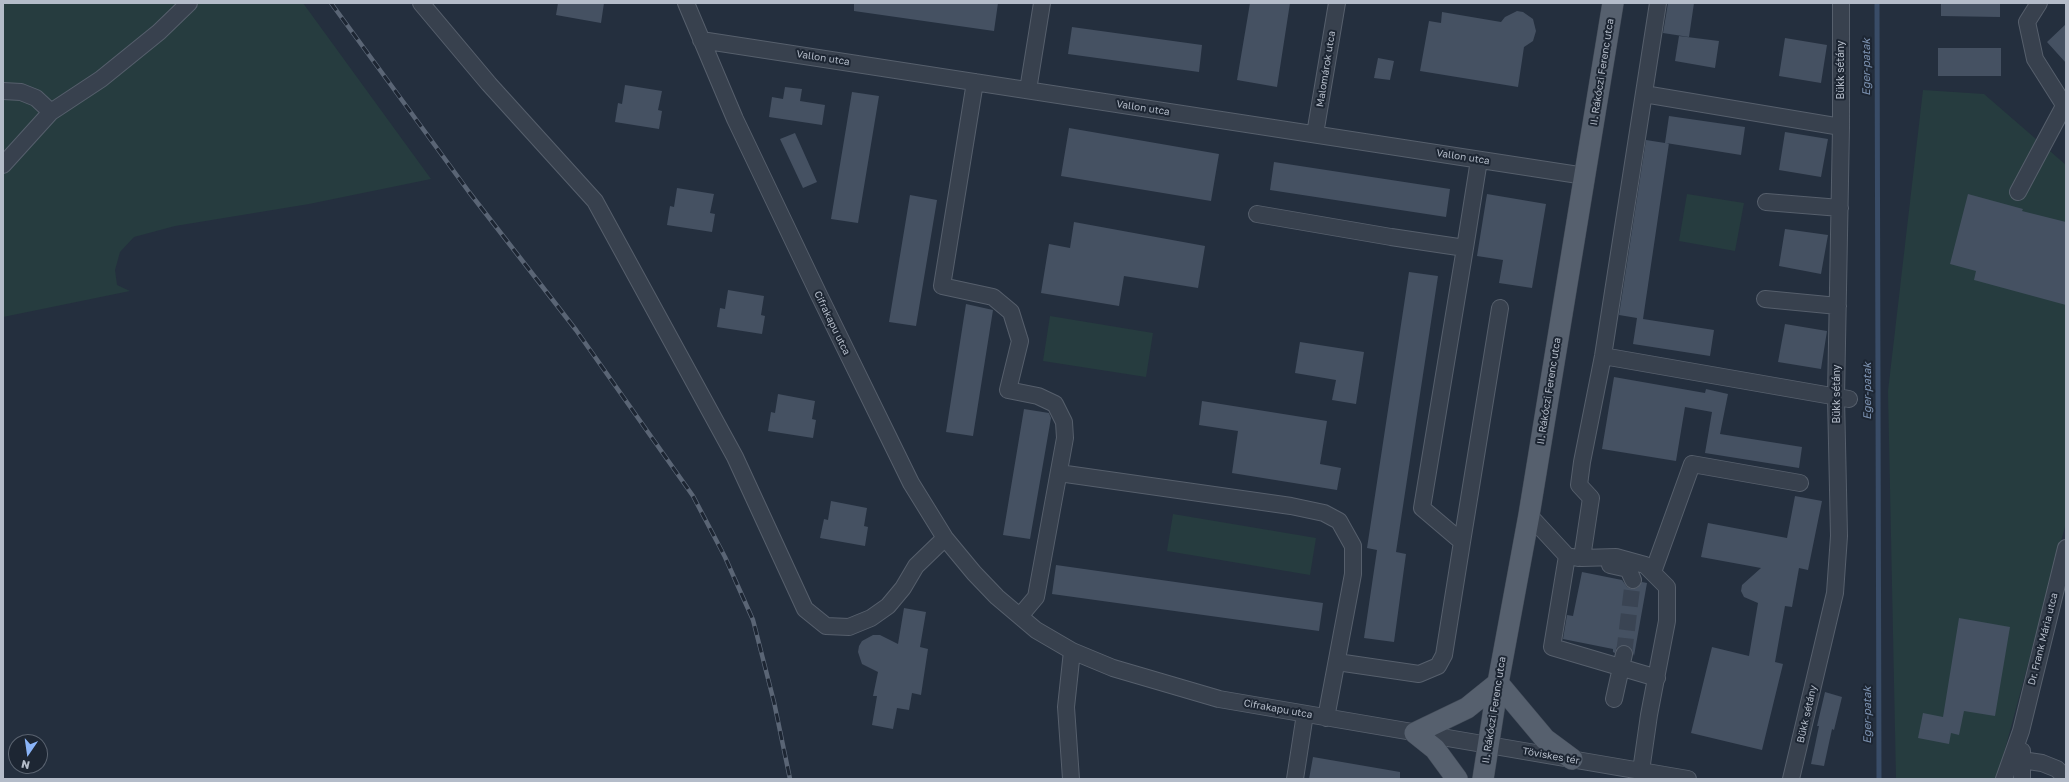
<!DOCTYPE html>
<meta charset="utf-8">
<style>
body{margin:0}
#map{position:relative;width:2069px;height:782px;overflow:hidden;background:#242f3e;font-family:"Golos Text",sans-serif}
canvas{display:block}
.frame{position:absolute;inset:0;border:4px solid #b4bcc9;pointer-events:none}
.north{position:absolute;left:8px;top:734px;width:40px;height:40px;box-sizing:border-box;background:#1d2633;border:1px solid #59626f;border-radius:50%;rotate:193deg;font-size:11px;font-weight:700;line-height:16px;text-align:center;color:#b4bcc9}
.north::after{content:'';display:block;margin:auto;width:14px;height:18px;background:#8ab4f8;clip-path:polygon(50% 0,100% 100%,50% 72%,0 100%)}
</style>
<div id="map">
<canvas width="2069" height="782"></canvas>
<div class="frame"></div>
<div class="north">N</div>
</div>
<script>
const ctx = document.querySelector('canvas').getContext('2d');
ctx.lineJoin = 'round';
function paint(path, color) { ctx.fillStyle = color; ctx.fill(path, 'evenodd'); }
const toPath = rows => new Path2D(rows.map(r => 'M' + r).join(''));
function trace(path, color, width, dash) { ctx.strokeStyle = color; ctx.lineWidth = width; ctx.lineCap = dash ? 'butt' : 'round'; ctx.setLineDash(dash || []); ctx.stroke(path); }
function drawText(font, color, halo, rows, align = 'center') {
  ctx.font = font + ' "Golos Text",sans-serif'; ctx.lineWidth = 4; ctx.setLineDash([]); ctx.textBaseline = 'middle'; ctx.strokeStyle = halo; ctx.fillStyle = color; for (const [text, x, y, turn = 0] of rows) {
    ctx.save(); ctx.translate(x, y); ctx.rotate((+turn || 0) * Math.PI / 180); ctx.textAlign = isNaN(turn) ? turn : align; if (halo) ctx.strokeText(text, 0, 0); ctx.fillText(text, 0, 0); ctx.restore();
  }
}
paint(toPath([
 [3,3,303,3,431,179,309,204,175,226,134,237,120,252,115,270,117,285,130,291,3,317],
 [1923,90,1984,94,2066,165,2066,523,1997,779,1896,779,1888,391],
 [1687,194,1744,203,1735,251,1679,241],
 [1050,316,1153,333,1146,377,1043,361],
 [1173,514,1316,538,1310,575,1167,551]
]), '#263c3f');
trace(toPath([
 [1877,3,1879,779]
]), '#394c67', 5);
paint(toPath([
 [558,3,604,3,601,23,556,15],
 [854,3,998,3,994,31,854,11],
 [1250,3,1290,3,1277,87,1237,80],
 [1668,3,1694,3,1689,37,1663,33],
 [1941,3,2000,3,2000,17,1941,16],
 [1517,11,1523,12,1533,19,1536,31,1533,41,1524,47,1518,87,1420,71,1429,21,1441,23,1442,12,1501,22,1505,17],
 [2066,24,2066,63,2047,42],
 [1072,27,1202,45,1199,72,1068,54],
 [1679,36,1719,41,1715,68,1675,61],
 [1785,38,1827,45,1821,83,1779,76],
 [1938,48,2001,48,2001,76,1938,76],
 [1378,58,1394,61,1390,80,1374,78],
 [625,85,662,91,658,110,662,111,659,129,615,122,618,103,622,104],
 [785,87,802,89,800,101,825,105,822,125,769,117,772,97,783,99],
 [852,92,879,96,858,223,831,219],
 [1669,116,1745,127,1741,155,1666,143,1669,143,1643,319,1714,330,1710,356,1633,344,1637,318,1619,315,1646,140,1665,143],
 [1069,128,1219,154,1211,201,1061,176],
 [1785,132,1828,139,1821,177,1779,170],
 [795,133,817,182,803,188,780,139],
 [1274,162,1450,189,1446,217,1270,190],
 [677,188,714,194,710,213,715,214,712,232,667,225,670,206,674,207],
 [1487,194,1546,204,1532,288,1499,283,1503,260,1477,256],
 [1968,194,2023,209,2022,211,2066,222,2066,305,1974,280,1976,271,1950,264],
 [910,195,937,200,916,326,889,322],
 [1074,222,1205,246,1198,288,1124,276,1119,306,1041,293,1049,244,1070,248],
 [1785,229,1828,235,1821,274,1779,266],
 [1409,272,1438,276,1396,552,1406,554,1394,642,1364,638,1377,550,1367,548],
 [728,290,764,296,761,315,765,316,762,334,717,327,720,308,725,309],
 [966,304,993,310,973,436,946,432],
 [1785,324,1827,331,1821,369,1778,362],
 [1300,342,1364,352,1356,404,1332,400,1336,380,1295,373],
 [1614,377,1705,393,1706,389,1728,394,1720,434,1802,447,1799,468,1705,453,1712,412,1685,407,1676,461,1602,449],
 [778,394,815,401,812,419,816,420,813,438,768,431,771,412,775,413],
 [1202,401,1327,421,1320,464,1341,468,1337,490,1232,473,1238,431,1199,425],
 [1024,409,1049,413,1051,418,1030,539,1003,535],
 [1795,496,1822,501,1808,570,1799,568,1792,607,1785,606,1775,662,1783,664,1762,750,1691,733,1712,647,1749,656,1758,603,1744,597,1741,591,1742,585,1761,568,1701,557,1708,523,1787,538],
 [831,501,867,508,864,526,868,527,865,546,820,538,824,519,828,520],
 [1056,565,1323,603,1319,631,1052,594],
 [1582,572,1622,580,1627,587,1632,589,1637,588,1642,582,1647,583,1634,656,1631,647,1626,645,1617,647,1615,653,1613,652,1613,649,1563,639,1567,615,1573,616],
 [904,608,926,612,920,647,928,649,921,695,912,693,909,710,897,708,893,729,872,725,877,696,873,696,878,672,862,664,858,652,859,646,862,641,873,635,880,635,898,644],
 [1959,618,2010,627,1995,716,1964,711,1959,735,1951,733,1949,744,1918,738,1923,713,1943,717],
 [1825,692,1842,697,1834,730,1832,729,1824,766,1811,764,1819,726,1817,726],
 [1313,757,1400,772,1400,779,1309,779]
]), '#455162');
trace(toPath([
 [1624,654,1633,580]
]), '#3a4453', 16, [16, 8]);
const minor = toPath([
 [421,3,489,84,595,201,735,457,805,609,826,626,849,627,871,618,888,606,903,588,916,566,945,538],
 [686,3,735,119,818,293,911,483,945,538,974,573,997,597,1036,630,1072,651,1113,668,1219,699,1688,779],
 [2039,3,2027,22,2035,59,2066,108],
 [701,40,1585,176],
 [975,82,942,286,993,297,1011,312,1020,341,1008,390,1038,396,1055,404,1064,422,1065,438,1036,597,1020,616],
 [1028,90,1042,3],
 [3,91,21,92,36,98,51,112],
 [1644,94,1841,127],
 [1315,134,1337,3],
 [3,165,51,112,101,79,159,32,189,3],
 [2018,192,2064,106],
 [1766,202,1840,208],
 [1257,214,1391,237,1465,248,1479,160],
 [1765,299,1838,306],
 [1603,356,1849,399],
 [1059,473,1291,506,1324,513,1339,521,1353,546,1353,574,1326,718],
 [1529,515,1567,556,1578,558],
 [1462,542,1500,308],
 [1567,556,1552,647,1657,678],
 [1582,558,1591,498,1579,485,1582,462,1603,356,1658,3],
 [1582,558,1616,557,1645,565,1667,587,1667,621,1649,715,1641,771],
 [1610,565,1628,569,1633,580],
 [1653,572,1692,464,1800,483],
 [1337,662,1419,674,1438,666,1444,655,1462,542,1422,508,1465,248],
 [1614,699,1624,654],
 [2022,751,2022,779],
 [2022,760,2042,763,2057,769,2066,778],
 [1071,779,1066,707,1072,651],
 [1295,779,1305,714],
 [1791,779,1835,593,1839,536,1836,397,1841,127,1841,3],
 [2004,779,2021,731,2066,548]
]);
const major = toPath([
 [1498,683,1545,739,1572,759],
 [1457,779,1435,749,1415,733,1467,708,1498,683],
 [1483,779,1498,683,1529,515,1613,3]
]);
trace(minor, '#565f6c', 18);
trace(major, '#414a57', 22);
trace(minor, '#38414e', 16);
trace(major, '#56606e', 21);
const rail = toPath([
 [331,3,469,192,576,330,693,496,725,557,753,620,774,702,790,779]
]);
trace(rail, '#5a6575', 4.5);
trace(rail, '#1d2633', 3, [9]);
drawText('10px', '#b4bcc9', '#1d2633', [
 ["Vallon utca",823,58,9],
 ["Malomárok utca",1326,69,-81],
 ["Bükk sétány",1841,70,-90],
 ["II. Rákóczi Ferenc utca",1602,72,-81],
 ["Vallon utca",1143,108,9],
 ["Vallon utca",1463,157,9],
 ["Cifrakapu utca",832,323,64],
 ["II. Rákóczi Ferenc utca",1549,391,-81],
 ["Bükk sétány",1837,394,-90],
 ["Dr. Frank Mária utca",2043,639,-76],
 ["Cifrakapu utca",1278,709,10],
 ["II. Rákóczi Ferenc utca",1494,710,-81],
 ["Bükk sétány",1807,714,-77],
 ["Töviskes tér",1551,756,10]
]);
drawText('italic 11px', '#7c92b1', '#1d2633', [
 ["Eger-patak",1867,67,-90],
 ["Eger-patak",1868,391,-90],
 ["Eger-patak",1868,715,-90]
]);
</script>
